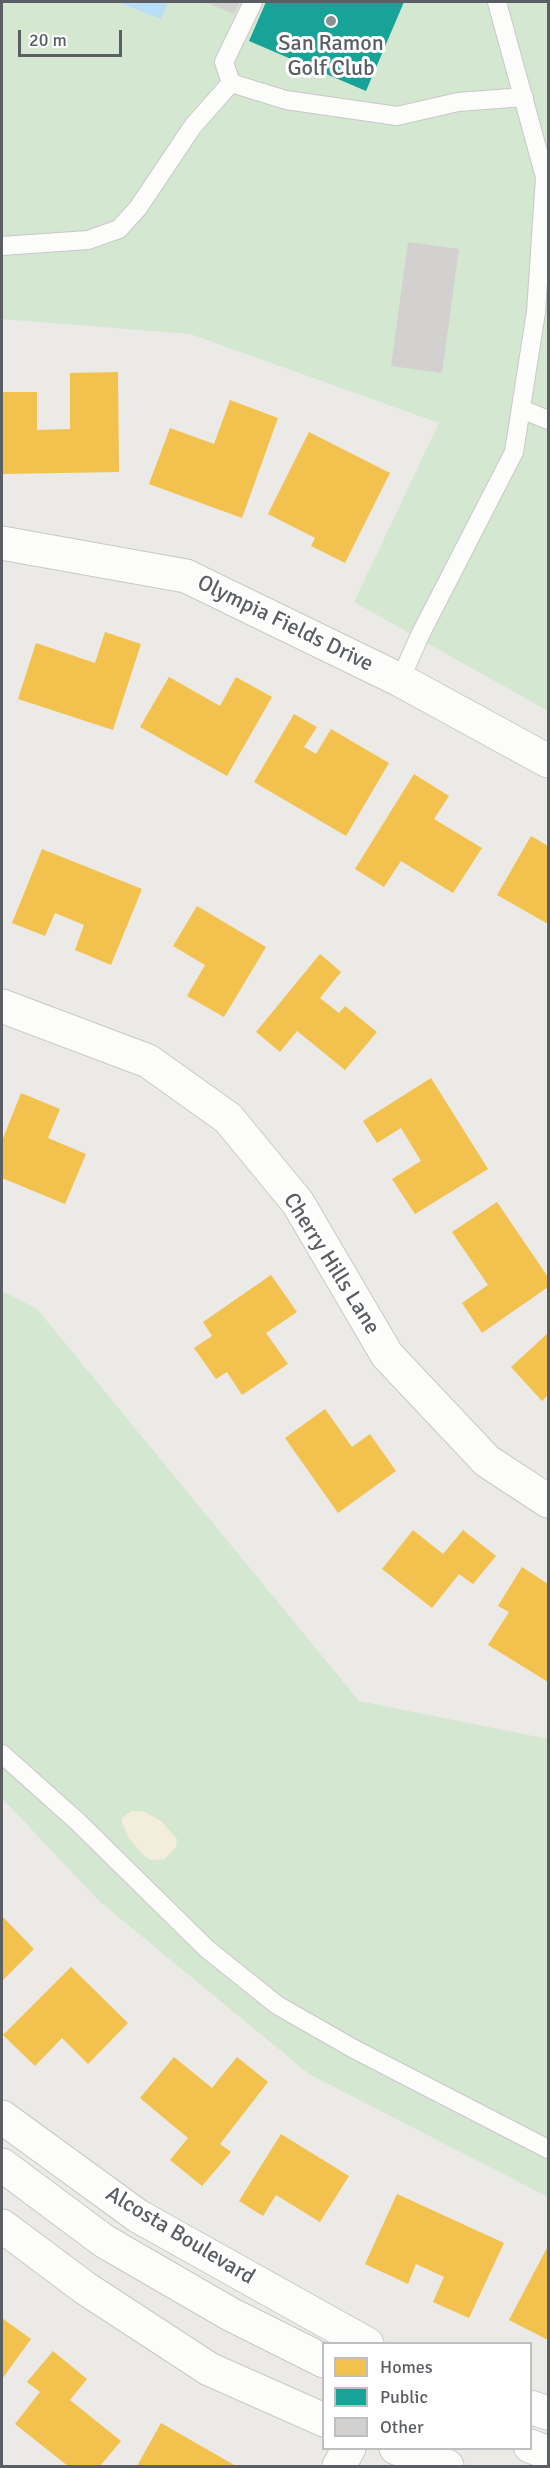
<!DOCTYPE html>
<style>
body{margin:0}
#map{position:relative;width:550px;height:2468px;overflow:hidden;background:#ebeae6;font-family:Signika,sans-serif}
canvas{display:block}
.frame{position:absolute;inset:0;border:3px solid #5b5f64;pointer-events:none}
.legend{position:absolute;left:322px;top:2342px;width:210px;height:108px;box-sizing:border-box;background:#fff;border:2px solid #bdbfc1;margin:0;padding:8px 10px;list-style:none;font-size:18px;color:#5b5f64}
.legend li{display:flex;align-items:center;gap:12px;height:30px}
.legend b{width:30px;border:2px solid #bdbfc1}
.scale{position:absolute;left:18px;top:30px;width:104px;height:27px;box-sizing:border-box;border:3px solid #5b5f64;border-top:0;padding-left:8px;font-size:18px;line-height:21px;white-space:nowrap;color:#5b5f64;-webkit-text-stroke:4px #fff;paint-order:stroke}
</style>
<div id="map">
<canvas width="550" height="2468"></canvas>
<div class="frame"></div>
<ul class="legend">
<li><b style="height:16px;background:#f2c14e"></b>Homes</li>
<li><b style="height:16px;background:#17a398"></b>Public</li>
<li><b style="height:16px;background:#d2d1cf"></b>Other</li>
</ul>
<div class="scale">20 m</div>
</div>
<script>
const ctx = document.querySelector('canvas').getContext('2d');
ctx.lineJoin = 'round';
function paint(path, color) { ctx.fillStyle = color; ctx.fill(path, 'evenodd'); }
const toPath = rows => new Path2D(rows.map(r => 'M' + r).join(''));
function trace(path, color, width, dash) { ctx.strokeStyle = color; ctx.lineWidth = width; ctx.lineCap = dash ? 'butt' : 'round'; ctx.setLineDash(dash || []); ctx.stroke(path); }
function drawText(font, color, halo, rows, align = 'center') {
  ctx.font = font + ' Signika,sans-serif'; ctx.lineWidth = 6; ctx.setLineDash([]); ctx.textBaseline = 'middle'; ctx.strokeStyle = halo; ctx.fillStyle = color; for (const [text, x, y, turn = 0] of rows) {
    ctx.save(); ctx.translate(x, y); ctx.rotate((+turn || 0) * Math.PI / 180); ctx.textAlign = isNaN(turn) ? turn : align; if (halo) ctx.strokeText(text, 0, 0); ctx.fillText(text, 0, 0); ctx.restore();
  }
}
paint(toPath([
 [2,2,548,2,548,711,354,602,439,423,190,334,2,319],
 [2,1291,37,1309,359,1701,548,1739,548,2197,309,2074,99,1901,2,1798]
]), '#d4e7d1');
paint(toPath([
 [132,1811,142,1811,150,1815,161,1821,177,1839,176,1847,165,1859,151,1860,144,1856,129,1838,122,1823,122,1818]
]), '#f3eddc');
paint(toPath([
 [117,2,168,2,161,19]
]), '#b9def7');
paint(toPath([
 [118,372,119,472,2,474,2,392,37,392,37,430,70,429,70,373],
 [230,400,278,418,242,518,149,484,170,428,214,444],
 [309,432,390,473,345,563,311,546,315,538,268,514],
 [105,632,141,644,113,730,18,699,36,643,95,663],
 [169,677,220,706,236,677,272,697,227,776,140,727],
 [294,714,317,727,304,747,316,754,331,729,389,763,346,836,254,782],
 [414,774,449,796,434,819,482,848,453,893,401,861,384,887,355,869],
 [531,836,548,846,548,924,497,895],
 [42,849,142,889,111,965,75,950,84,925,55,913,45,936,12,923],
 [197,906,266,947,224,1017,187,996,205,965,173,946],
 [320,954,341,972,320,998,339,1013,345,1006,377,1032,345,1070,297,1031,280,1052,256,1032],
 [431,1078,488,1169,415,1214,392,1179,421,1161,401,1128,377,1143,363,1121],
 [21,1093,60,1109,48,1138,86,1154,65,1204,2,1178,2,1141],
 [497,1202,548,1277,548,1287,482,1333,462,1303,488,1285,452,1232],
 [271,1275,297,1312,266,1333,288,1364,242,1395,227,1372,216,1379,194,1348,212,1336,203,1322],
 [548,1333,548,1395,542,1401,511,1367],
 [325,1409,352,1447,370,1434,396,1471,338,1513,285,1438],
 [413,1530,443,1554,463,1530,496,1556,473,1584,459,1574,432,1608,382,1569],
 [522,1567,548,1584,548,1682,488,1645,509,1612,498,1606],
 [2,1916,34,1949,2,1981],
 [71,1967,128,2023,88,2064,62,2038,35,2066,3,2035],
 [174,2057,212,2088,237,2057,268,2082,220,2144,231,2152,202,2186,170,2160,188,2138,140,2098],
 [281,2134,349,2176,320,2222,276,2195,263,2216,239,2201],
 [397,2194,504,2243,469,2318,433,2302,444,2277,416,2264,408,2284,365,2264],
 [548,2246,548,2340,509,2320],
 [2,2318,31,2339,2,2379],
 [53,2351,87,2379,70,2400,121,2441,100,2466,68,2466,15,2424,40,2392,27,2382],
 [161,2423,236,2466,137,2466]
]), '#f2c14e');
paint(toPath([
 [266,2,404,2,366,91,249,41]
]), '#17a398');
paint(toPath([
 [205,2,240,2,234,14],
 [408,242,459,249,442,373,391,366]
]), '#d2d1cf');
const service = toPath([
 [253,2,224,62,231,83,286,100,397,116,458,102,524,97],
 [2,246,88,240,119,229,138,208,193,126,231,83],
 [521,409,548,420],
 [400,680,421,633,514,452,536,312,545,177,497,2],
 [2,1754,78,1822,207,1949,277,2005,354,2049,548,2149]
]);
const minor = toPath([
 [2,543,186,576,400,680,548,761],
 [2,1006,148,1061,228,1118,298,1203,387,1355,487,1461,548,1501],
 [2,2117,138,2216,367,2344],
 [530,2407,548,2413]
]);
const tertiary = toPath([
 [339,2466,349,2448]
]);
const secondary = toPath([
 [2,2165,104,2241,230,2314,324,2361],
 [2,2226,85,2288,209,2369,324,2420],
 [530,2446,548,2453],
 [396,2448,447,2466]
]);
trace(service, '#c8c8c8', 20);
trace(minor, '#c8c8c8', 35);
trace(tertiary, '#c8c8c8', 35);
trace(secondary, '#c8c8c8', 35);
trace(service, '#fcfcfb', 18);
trace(minor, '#fcfcfb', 33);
trace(tertiary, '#fcfcfb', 33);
trace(secondary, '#fcfcfb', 33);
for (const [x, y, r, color] of [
 [331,21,6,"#8d9092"]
]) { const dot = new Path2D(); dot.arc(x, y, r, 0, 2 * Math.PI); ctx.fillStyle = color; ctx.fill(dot); trace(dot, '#fff', 2); }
drawText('22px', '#5b5f64', '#fff', [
 ["San Ramon",331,44],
 ["Golf Club",331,69]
]);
drawText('22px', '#5b5f64', '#fff', [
 ["Olympia Fields Drive",285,624,26],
 ["Cherry Hills Lane",331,1264,58],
 ["Alcosta Boulevard",180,2236,31]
]);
</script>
